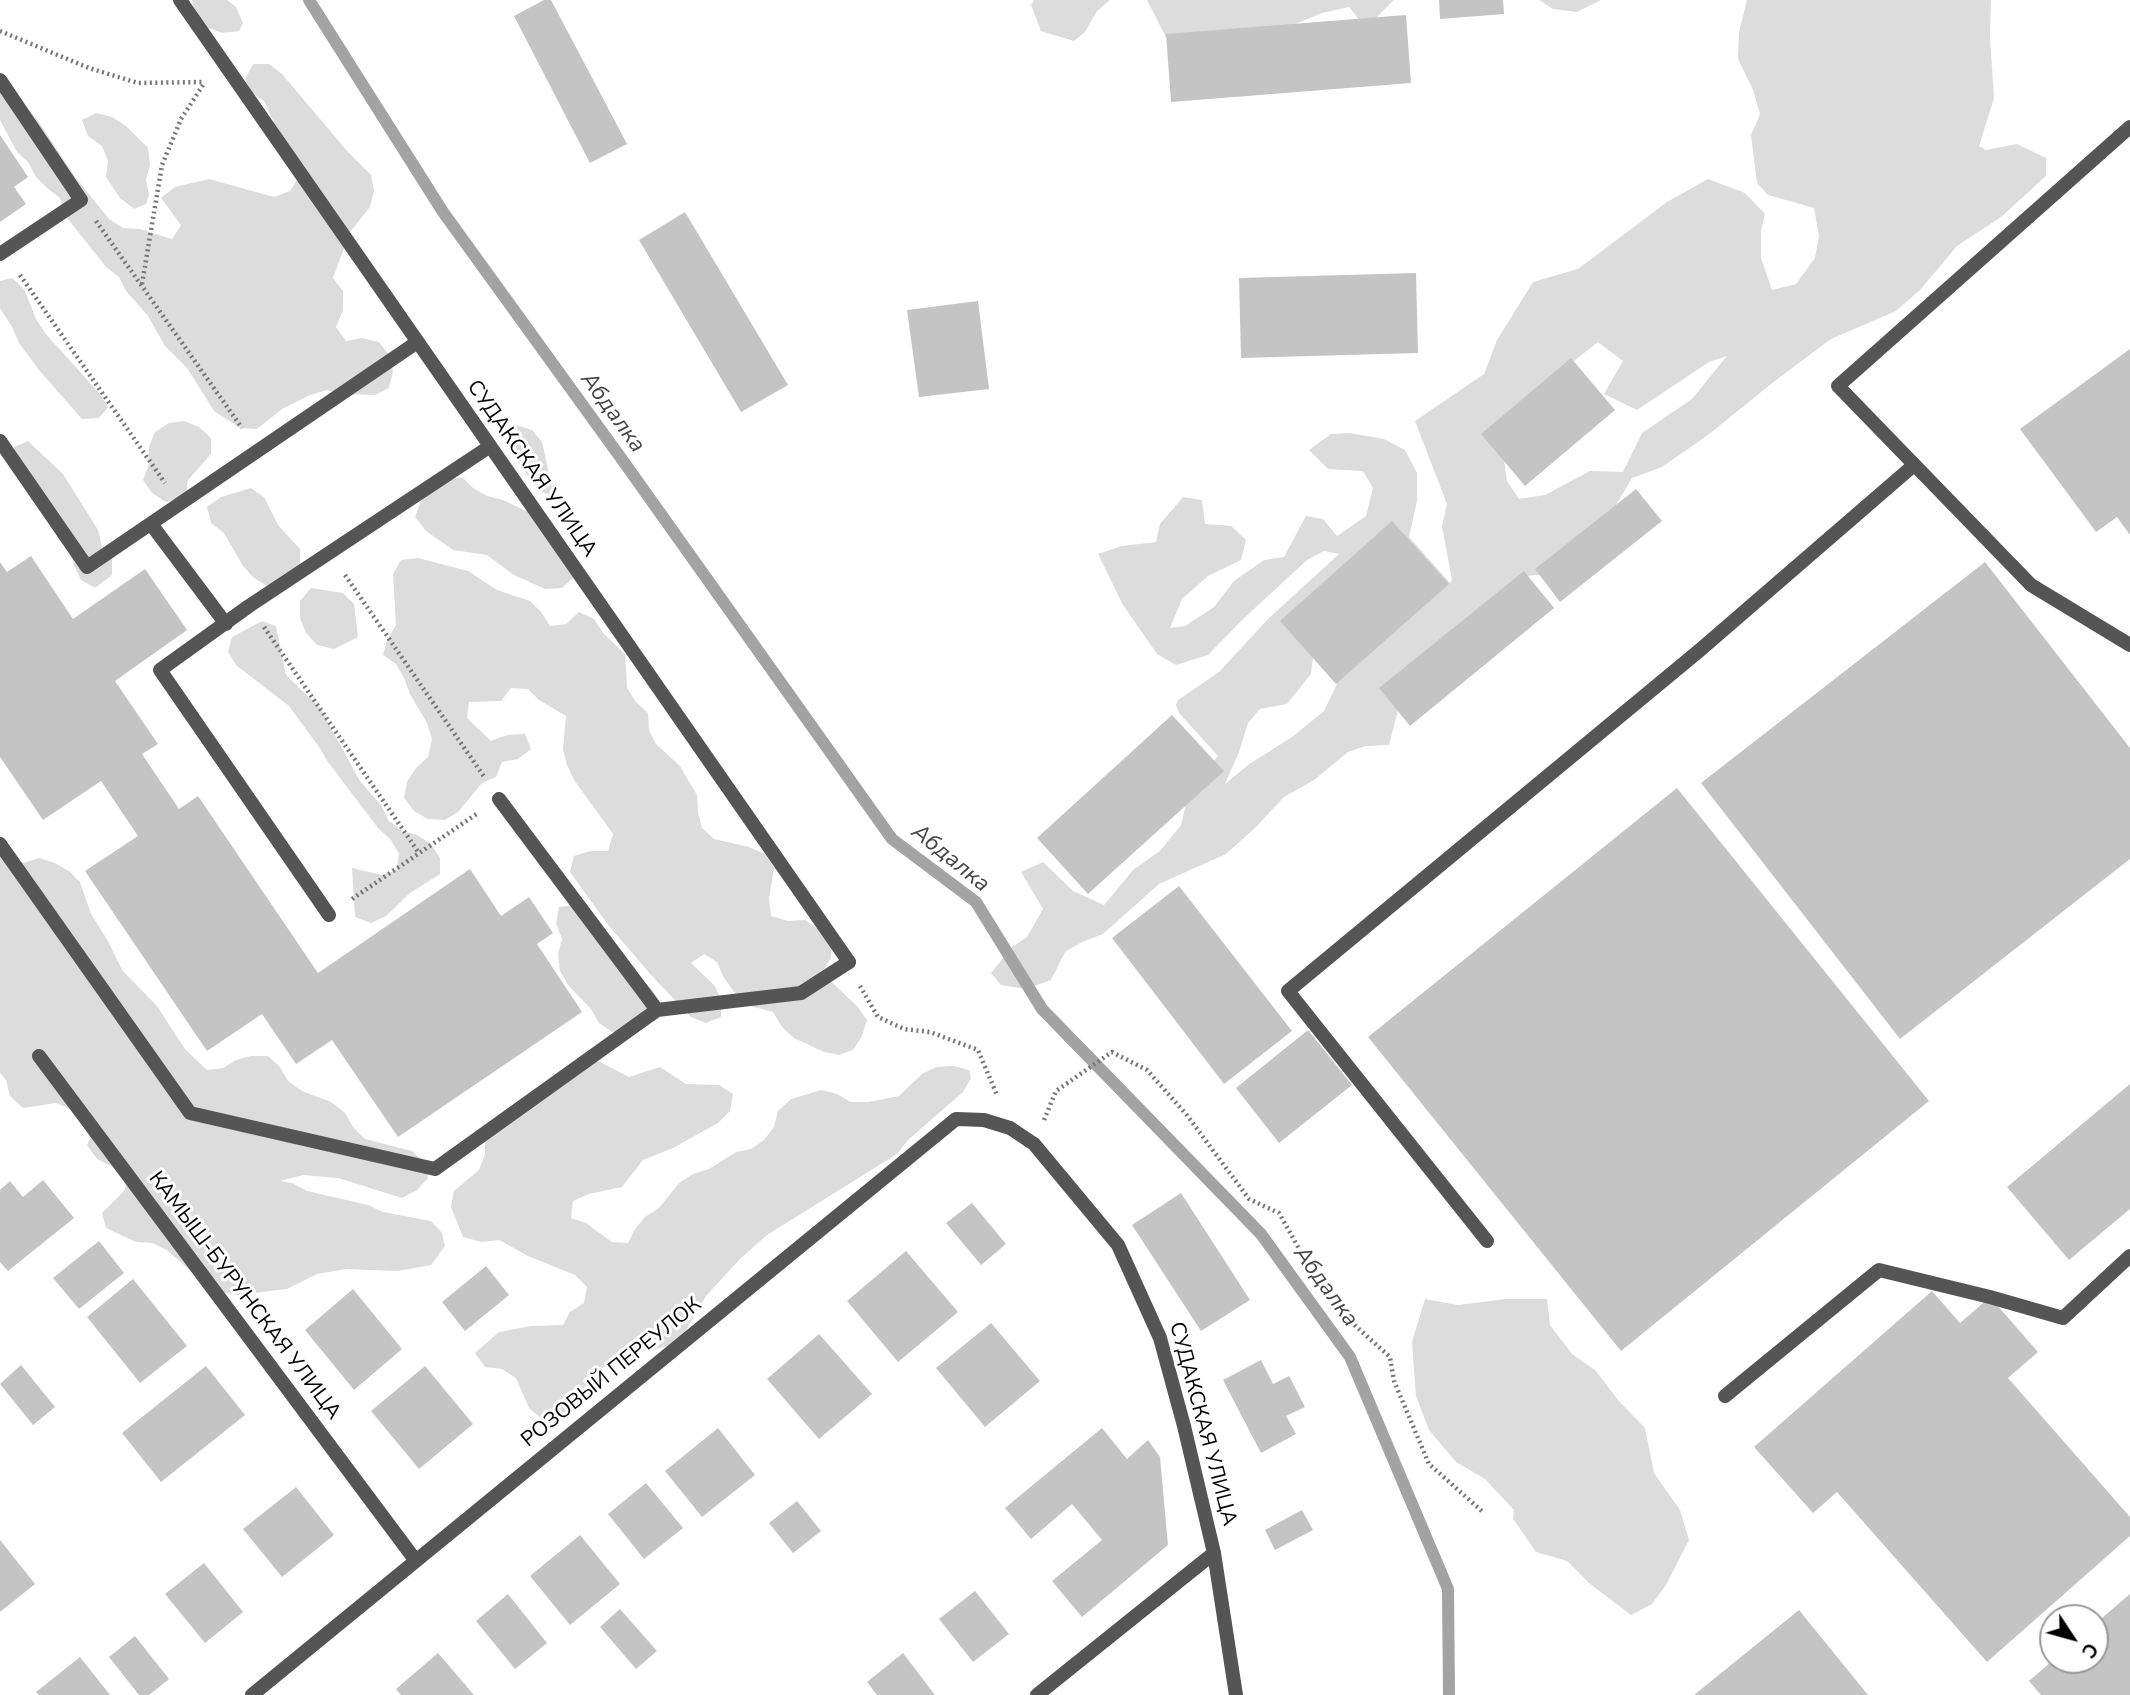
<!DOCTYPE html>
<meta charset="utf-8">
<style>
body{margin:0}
#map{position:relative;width:2130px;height:1695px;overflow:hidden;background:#fff;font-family:"Nunito Sans",sans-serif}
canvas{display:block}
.north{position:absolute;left:2039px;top:1604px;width:70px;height:70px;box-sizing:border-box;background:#fff;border:2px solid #999;border-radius:50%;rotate:126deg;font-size:19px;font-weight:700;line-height:28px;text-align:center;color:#000}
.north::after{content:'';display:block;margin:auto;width:24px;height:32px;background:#000;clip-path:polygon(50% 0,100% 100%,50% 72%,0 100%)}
</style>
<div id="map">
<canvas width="2130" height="1695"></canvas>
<div class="north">С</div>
</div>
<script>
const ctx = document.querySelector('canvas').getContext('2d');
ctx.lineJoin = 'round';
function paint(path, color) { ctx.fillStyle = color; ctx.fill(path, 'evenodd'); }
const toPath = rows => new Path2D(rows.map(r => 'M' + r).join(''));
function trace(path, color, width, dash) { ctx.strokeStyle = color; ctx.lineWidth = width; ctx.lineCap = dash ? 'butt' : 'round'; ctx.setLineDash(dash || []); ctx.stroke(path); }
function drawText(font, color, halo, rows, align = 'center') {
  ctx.font = font + ' "Nunito Sans",sans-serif'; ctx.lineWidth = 6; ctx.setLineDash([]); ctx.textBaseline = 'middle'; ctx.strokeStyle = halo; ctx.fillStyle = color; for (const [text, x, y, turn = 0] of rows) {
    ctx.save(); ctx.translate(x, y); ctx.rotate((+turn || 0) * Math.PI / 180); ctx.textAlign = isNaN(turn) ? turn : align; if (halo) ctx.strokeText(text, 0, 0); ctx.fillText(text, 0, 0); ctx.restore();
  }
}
paint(toPath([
 [192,0,227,0,236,7,243,23,239,31,222,33,206,27,195,15],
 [1034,0,1110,0,1097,11,1085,32,1074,41,1041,31,1031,5],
 [1147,0,1394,0,1366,28,1349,7,1322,13,1288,27,1173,51],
 [1539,0,1601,0,1577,12,1553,9],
 [1747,0,1991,0,1990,38,1994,98,1979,146,1986,150,2017,144,2046,158,2046,176,2001,217,1957,246,1921,289,1896,311,1831,339,1776,380,1708,435,1662,467,1632,478,1604,525,1560,573,1525,576,1399,706,1389,745,1366,746,1348,752,1314,780,1284,797,1255,828,1226,854,1159,884,1103,934,1082,942,1065,952,1051,980,1026,989,1001,985,991,973,1012,947,1027,937,1043,909,1021,872,1043,862,1073,891,1104,905,1133,870,1160,851,1181,825,1189,791,1218,756,1179,713,1176,705,1178,700,1219,672,1269,618,1339,554,1324,551,1307,560,1241,621,1208,655,1176,665,1157,654,1123,605,1098,554,1122,546,1156,542,1160,524,1183,497,1202,500,1205,524,1231,526,1246,540,1241,560,1208,576,1182,599,1170,628,1185,626,1214,607,1234,581,1264,560,1284,557,1306,516,1323,519,1337,536,1366,516,1373,488,1363,471,1328,469,1309,450,1331,434,1349,433,1384,439,1405,450,1417,473,1417,501,1409,537,1450,583,1452,580,1442,526,1447,504,1415,421,1484,374,1497,340,1533,282,1578,269,1667,202,1708,179,1745,193,1765,214,1761,231,1761,258,1772,290,1796,284,1815,258,1819,236,1814,208,1768,195,1757,183,1751,135,1760,114,1753,90,1738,59,1739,32],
 [1598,342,1623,361,1604,394,1637,410,1709,362,1727,356,1692,399,1642,433,1623,472,1590,471,1545,495,1519,499,1507,481,1503,454,1532,394],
 [1313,657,1337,684,1324,711,1292,737,1248,765,1225,784,1239,752,1248,723,1260,709,1287,704,1311,674],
 [253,64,269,64,282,74,348,152,371,175,374,191,370,207,350,232,333,278,343,291,343,310,336,327,346,341,362,338,379,342,389,355,393,371,389,388,375,395,343,394,327,390,310,395,282,409,257,429,240,428,214,411,187,368,165,346,148,316,126,291,119,277,106,267,64,214,60,198,47,188,36,177,28,162,17,152,0,120,0,86,36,118,76,178,109,219,123,228,140,229,172,239,181,225,161,198,175,187,209,179,274,197,290,191,299,177,264,101,252,93,245,79],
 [96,113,112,117,126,126,148,148,150,165,146,180,149,195,146,204,134,209,120,198,106,177,108,161,102,146,88,136,82,120],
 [12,278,24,289,36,319,45,333,99,393,108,407,99,418,82,419,39,370,19,343,12,327,0,308,0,281],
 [184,421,199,427,211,438,211,454,188,480,186,496,166,502,152,493,143,480,149,464,149,447,155,432,169,423],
 [516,425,532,430,542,442,552,487,551,495,541,492,511,454,507,438],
 [28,441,63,474,98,530,102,547,112,558,112,575,95,588,81,580,74,565,70,548,19,464,14,447],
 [462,477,473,488,487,496,503,500,545,520,558,530,574,577,562,588,545,589,514,575,487,555,453,550,426,531,415,517,421,501,446,481],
 [251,488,264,497,278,525,300,549,300,566,269,587,254,578,243,566,224,533,211,523,207,507,221,497],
 [418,558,468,571,497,590,530,601,541,612,550,626,566,624,579,612,594,619,603,633,625,654,627,688,636,702,648,713,649,730,656,744,680,766,697,795,698,812,702,828,714,839,749,847,765,854,774,868,769,898,771,916,788,921,805,920,820,930,832,941,831,958,822,973,857,1006,867,1020,862,1036,853,1050,839,1055,824,1052,794,1038,782,1027,773,1012,743,1004,724,978,717,962,704,954,691,963,715,986,721,1000,721,1017,706,1023,691,1017,652,976,609,926,570,872,574,856,590,851,608,851,613,834,574,780,567,765,563,749,566,716,539,700,528,689,511,688,501,701,469,702,467,718,491,741,507,735,525,734,531,749,518,759,502,762,496,777,482,783,458,812,445,820,428,819,414,811,404,798,407,782,416,768,428,757,432,739,427,723,410,694,404,678,396,664,383,655,387,640,396,625,393,574,401,560],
 [311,588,343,593,354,604,358,637,334,649,317,645,306,633,300,618,300,601],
 [262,621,276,626,286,675,320,708,360,781,381,805,388,820,402,831,417,835,431,844,440,858,440,874,410,893,386,916,371,923,355,917,352,868,382,875,397,870,399,854,391,840,378,828,328,762,319,747,289,706,237,666,228,652,232,637],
 [0,852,8,861,23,863,39,858,55,863,69,871,80,882,91,914,108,941,122,970,157,1006,185,1049,207,1070,223,1068,236,1060,251,1056,268,1056,280,1067,288,1081,302,1091,331,1102,345,1113,353,1127,365,1139,412,1151,424,1162,428,1178,417,1190,402,1198,338,1178,303,1175,280,1181,292,1183,307,1191,368,1205,383,1212,431,1221,442,1233,445,1246,431,1265,397,1271,346,1269,317,1274,287,1289,237,1295,221,1292,193,1273,168,1251,153,1243,136,1242,106,1228,102,1213,125,1190,127,1174,97,1159,87,1145,94,1131,87,1116,56,1103,23,1108,10,1096,6,1080,0,1073],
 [575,905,627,967,651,988,659,1001,660,1018,629,1032,612,1032,599,1023,591,1009,568,985,560,971,558,954,562,939,556,923,559,907],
 [584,1061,600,1062,629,1077,660,1067,686,1084,719,1085,733,1094,730,1111,718,1123,673,1148,643,1160,622,1187,589,1194,573,1201,571,1218,586,1223,612,1242,628,1243,635,1229,645,1217,659,1208,679,1183,693,1174,709,1169,736,1152,751,1149,764,1140,774,1127,778,1111,791,1099,821,1090,837,1094,851,1102,868,1102,899,1096,922,1074,936,1067,953,1066,969,1070,971,1078,963,1092,908,1140,897,1154,767,1235,741,1258,706,1296,681,1339,665,1347,614,1357,603,1368,575,1410,559,1418,542,1419,529,1408,516,1378,502,1369,485,1367,475,1353,499,1332,531,1326,563,1325,570,1312,584,1303,587,1287,575,1275,528,1256,499,1240,481,1242,463,1237,451,1207,454,1191,479,1170,485,1154,485,1139,550,1095],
 [1425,1299,1458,1305,1506,1299,1547,1299,1550,1325,1572,1354,1596,1371,1618,1400,1645,1428,1654,1473,1680,1510,1689,1540,1666,1585,1652,1604,1631,1615,1589,1583,1567,1561,1536,1552,1513,1519,1514,1510,1485,1479,1456,1462,1429,1430,1416,1396,1412,1342]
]), '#dcdcdc');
trace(toPath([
 [309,0,443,212,626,465,892,839,976,902,1042,1009,1261,1234,1350,1357,1448,1589,1449,1695]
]), '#a3a3a3', 12);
paint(toPath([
 [544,0,551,0,627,144,590,163,514,16],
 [1439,0,1503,0,1504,14,1440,19],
 [1406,15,1411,83,1171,102,1166,34],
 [0,135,28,177,14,187,26,204,0,222],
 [685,212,788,385,741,412,639,240],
 [1416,273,1418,353,1241,358,1239,278],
 [978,301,989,389,919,397,907,310],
 [2130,349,2130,535,2117,517,2096,532,2020,429],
 [1571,358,1615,410,1525,486,1481,434],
 [1636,489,1662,521,1560,602,1535,569],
 [1392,521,1449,584,1336,684,1280,621],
 [31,556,73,619,145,569,187,630,115,681,158,744,142,754,179,809,198,796,318,973,470,869,501,916,529,897,553,933,537,944,582,1012,398,1137,332,1040,296,1064,262,1014,207,1051,85,871,138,836,101,781,43,820,0,757,0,562,7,572],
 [1985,562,2130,748,2130,859,1900,1039,1701,783],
 [1524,571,1554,608,1410,726,1379,688],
 [1172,715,1224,771,1088,894,1037,838],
 [1677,788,1929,1101,1621,1351,1368,1037],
 [1179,886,1292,1031,1224,1084,1112,938],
 [1308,1030,1352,1085,1279,1143,1236,1088],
 [2130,1084,2130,1209,2069,1260,2007,1187],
 [43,1180,74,1218,8,1271,0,1262,0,1190,10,1181,23,1197],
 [1181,1193,1250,1300,1201,1331,1132,1225],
 [972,1203,1006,1244,981,1265,946,1223],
 [99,1241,124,1273,79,1309,53,1278],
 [906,1251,958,1312,898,1362,847,1301],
 [486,1266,509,1295,465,1331,442,1302],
 [133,1279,187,1346,140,1383,87,1317],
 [353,1289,402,1349,354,1390,305,1330],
 [1932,1291,1960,1323,1990,1297,2038,1352,2008,1378,2130,1517,2130,1536,1987,1662,1837,1492,1813,1513,1754,1447],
 [991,1323,1040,1381,985,1427,936,1368],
 [819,1334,872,1394,819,1439,767,1379],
 [1261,1360,1273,1384,1289,1376,1305,1407,1286,1416,1296,1434,1261,1453,1223,1380],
 [21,1365,55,1407,33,1425,0,1384],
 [206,1366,245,1415,161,1482,122,1433],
 [425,1366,473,1424,419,1469,371,1411],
 [718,1428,755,1475,702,1517,665,1471],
 [1102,1428,1127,1459,1148,1440,1160,1457,1168,1545,1082,1617,1052,1581,1102,1540,1072,1504,1031,1539,1005,1508],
 [646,1483,683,1528,644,1559,608,1514],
 [296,1487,334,1535,282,1577,243,1529],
 [797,1501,821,1531,793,1553,769,1523],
 [1302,1510,1313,1530,1275,1550,1265,1530],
 [580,1535,620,1584,570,1625,530,1576],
 [0,1540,35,1584,0,1612],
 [204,1563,243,1612,205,1643,165,1594],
 [975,1591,1009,1634,973,1662,939,1619],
 [508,1594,547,1643,515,1669,476,1621],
 [2130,1594,2130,1695,2041,1695,2029,1681,2053,1660,2095,1660,2095,1624],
 [620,1609,657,1651,636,1669,600,1627],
 [1799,1610,1868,1695,1694,1695],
 [135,1636,169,1679,149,1695,139,1695,109,1657],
 [438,1653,474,1695,401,1695,396,1689],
 [903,1653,935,1695,877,1695,867,1682],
 [80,1657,110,1695,39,1695,36,1692]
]), '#c4c4c4');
trace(toPath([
 [0,31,89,68,138,83,203,82],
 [96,221,242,428],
 [20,275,165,483],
 [142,284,162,165,181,119,205,82],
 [345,575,485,778],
 [264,627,419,853],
 [352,899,478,813],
 [860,986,878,1017,904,1029,930,1032,978,1050,997,1095],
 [1044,1120,1056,1091,1112,1052,1147,1070,1186,1114,1249,1199,1279,1213,1329,1302,1390,1357,1394,1381,1429,1464,1484,1513]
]), '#777', 4.5, [2, 3.5]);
trace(toPath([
 [0,80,81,200,0,254],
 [2130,127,1838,386,2031,585,2130,645],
 [0,441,87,567,416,343],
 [151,524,226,624],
 [499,799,657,1010],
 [0,844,190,1113,435,1169,657,1010,801,993,849,962],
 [329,915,160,670,249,606,489,447],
 [1487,1241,1288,991,1700,650,1914,465],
 [1725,1396,1879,1270,1990,1297,2063,1318,2130,1256]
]), '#555', 14);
trace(toPath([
 [180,0,849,962],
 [39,1056,416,1561],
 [252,1695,956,1119,984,1120,1010,1128,1034,1144,1118,1245,1160,1338,1184,1426,1214,1553,1236,1695],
 [1037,1695,1214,1553]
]), '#555', 14);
drawText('21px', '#000', '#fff', [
 ["СУДАКСКАЯ УЛИЦА",531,469,55],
 ["КАМЫШ-БУРУНСКАЯ УЛИЦА",244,1296,53],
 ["РОЗОВЫЙ ПЕРЕУЛОК",612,1373,-39],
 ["СУДАКСКАЯ УЛИЦА",1202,1424,75]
]);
drawText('italic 23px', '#444', '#fff', [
 ["Абдалка",612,413,54],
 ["Абдалка",950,859,39],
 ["Абдалка",1325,1287,54]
]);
</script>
